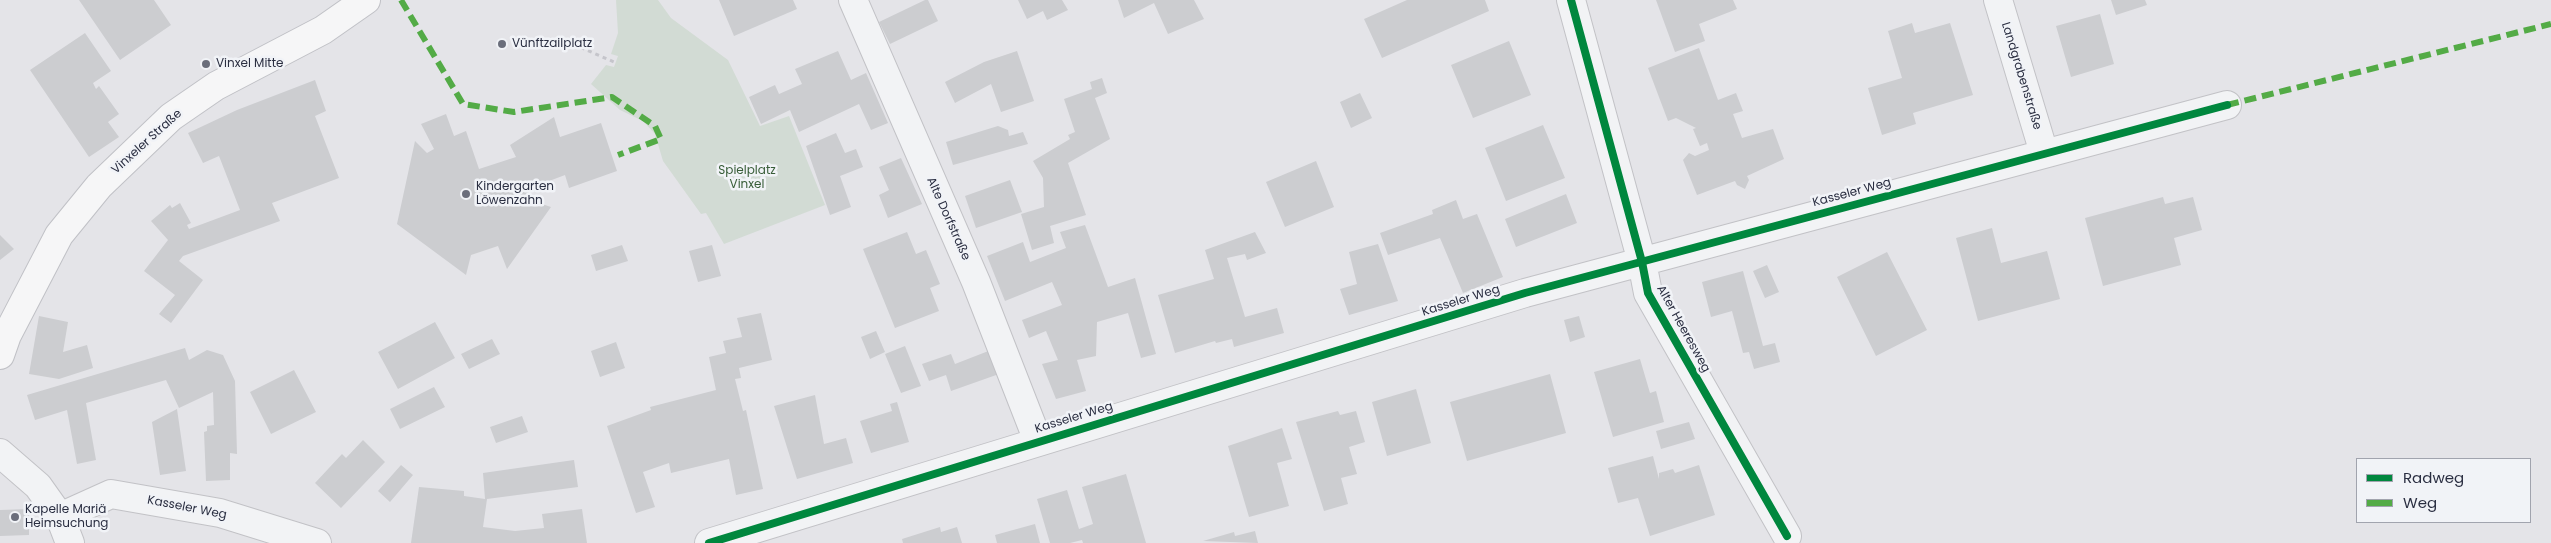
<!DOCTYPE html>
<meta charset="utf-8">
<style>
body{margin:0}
#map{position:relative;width:2551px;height:543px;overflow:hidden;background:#e4e4e8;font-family:Poppins,sans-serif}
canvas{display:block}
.legend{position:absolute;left:2356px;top:458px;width:175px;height:65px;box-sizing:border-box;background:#f1f3f7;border:1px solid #a1a4ae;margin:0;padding:6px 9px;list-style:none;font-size:15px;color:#2a2e41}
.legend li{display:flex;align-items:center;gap:10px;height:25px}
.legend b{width:25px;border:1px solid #a1a4ae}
</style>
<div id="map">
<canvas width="2551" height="543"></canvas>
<ul class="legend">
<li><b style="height:6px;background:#00873e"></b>Radweg</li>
<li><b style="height:6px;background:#53ab46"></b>Weg</li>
</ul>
</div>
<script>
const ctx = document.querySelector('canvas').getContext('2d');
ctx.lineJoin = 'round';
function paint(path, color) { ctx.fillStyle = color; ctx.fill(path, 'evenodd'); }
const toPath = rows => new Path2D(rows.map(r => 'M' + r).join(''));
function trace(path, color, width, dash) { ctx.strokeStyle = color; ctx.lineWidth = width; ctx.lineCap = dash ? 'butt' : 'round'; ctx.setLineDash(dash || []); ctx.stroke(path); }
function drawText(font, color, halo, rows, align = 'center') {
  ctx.font = font + ' Poppins,sans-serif'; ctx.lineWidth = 5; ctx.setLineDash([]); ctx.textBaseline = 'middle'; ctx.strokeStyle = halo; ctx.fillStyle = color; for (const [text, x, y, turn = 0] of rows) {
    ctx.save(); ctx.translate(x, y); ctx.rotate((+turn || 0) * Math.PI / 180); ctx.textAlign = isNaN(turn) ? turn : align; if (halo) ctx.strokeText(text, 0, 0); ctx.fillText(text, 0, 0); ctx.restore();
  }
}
paint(toPath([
 [616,0,658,0,671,18,728,60,760,126,789,116,825,205,724,244,706,213,701,214,663,161,655,134,643,121,620,110,591,84,606,65,614,67,618,56,611,54,618,33]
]), '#d2dbd4');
paint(toPath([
 [79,0,154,0,171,25,120,60],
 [719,0,793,0,797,9,734,36],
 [925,0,928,0,938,21,890,44,879,22],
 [1018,0,1062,0,1068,10,1047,20,1043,11,1027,19],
 [1118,0,1194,0,1204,19,1168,34,1154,3,1124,18],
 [1407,0,1485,0,1489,11,1382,58,1364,19],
 [1656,0,1733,0,1737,9,1699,24,1705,41,1675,52],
 [2111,0,2145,0,2147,5,2116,15],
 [2100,14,2114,64,2071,77,2056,26],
 [1912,23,1915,33,1950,23,1973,95,1913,113,1916,124,1882,135,1868,88,1902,78,1888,31],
 [85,33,111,71,93,83,96,89,99,86,119,114,108,122,119,137,89,157,30,70],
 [1509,41,1531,95,1473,118,1451,65],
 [1699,48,1718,100,1736,93,1743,111,1733,114,1742,138,1773,129,1784,159,1747,176,1749,180,1745,189,1737,185,1735,181,1697,195,1683,160,1689,153,1695,156,1709,150,1707,143,1700,146,1693,129,1696,128,1676,118,1668,121,1648,68],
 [838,51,851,80,866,73,888,123,871,130,859,104,799,132,790,110,761,124,749,97,775,85,779,94,802,84,795,69],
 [1017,51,1034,101,1001,112,991,84,955,103,945,82,984,62],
 [1102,78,1107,93,1095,98,1110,139,1068,163,1086,215,1050,226,1054,243,1032,250,1021,214,1044,207,1043,178,1033,161,1070,139,1068,135,1075,132,1064,99,1092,89,1090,82],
 [315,80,326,111,315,116,339,178,272,203,280,221,183,256,179,261,203,280,171,323,159,314,175,295,144,271,168,240,151,221,170,205,172,208,180,203,191,223,187,225,189,229,240,210,219,156,203,163,188,133,237,110],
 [1360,93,1372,118,1351,128,1340,102],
 [446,114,454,136,466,131,479,169,516,157,510,145,554,117,560,137,601,123,617,171,569,188,565,175,528,189,530,200,551,207,507,269,498,246,471,255,466,275,397,224,415,141,427,153,434,149,421,124],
 [1543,125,1565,178,1506,201,1485,148],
 [998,126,1008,130,1009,136,1023,132,1028,144,953,165,946,142],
 [836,133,845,153,856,149,863,167,840,176,851,207,830,215,806,146],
 [901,158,922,204,888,218,879,195,889,190,879,167],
 [1316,161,1334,207,1285,227,1266,182],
 [1010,180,1022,212,976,228,965,196],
 [1566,194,1577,223,1516,247,1505,219],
 [2163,197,2165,204,2193,197,2202,230,2174,238,2181,265,2103,286,2085,218],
 [1456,200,1463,219,1477,214,1503,277,1463,293,1440,238,1388,255,1380,233,1433,214,1432,210],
 [1085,225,1108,287,1135,278,1156,354,1141,358,1128,313,1097,322,1096,356,1077,360,1086,391,1056,399,1042,364,1058,360,1046,331,1029,338,1022,320,1062,305,1052,282,1005,301,987,256,1023,242,1030,262,1066,248,1060,232],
 [1992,228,2001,263,2047,251,2060,299,1978,321,1956,238],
 [907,232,916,254,926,250,940,284,930,288,939,311,895,328,863,249],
 [1255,232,1266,253,1247,260,1245,254,1227,258,1245,317,1277,308,1284,333,1234,347,1232,339,1216,343,1215,341,1175,353,1158,295,1214,279,1205,250],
 [0,235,14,249,0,260],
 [1378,244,1398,301,1349,315,1340,289,1357,284,1349,252],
 [622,245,628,261,596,271,591,255],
 [712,245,721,276,698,282,689,251],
 [1887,252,1927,330,1876,356,1837,277],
 [1767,265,1779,292,1765,298,1753,271],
 [1743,271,1763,346,1775,343,1780,362,1754,369,1749,352,1743,353,1732,311,1711,317,1702,282],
 [761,313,772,360,739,368,741,378,735,379,743,411,746,410,763,489,736,495,729,459,671,473,669,463,643,472,655,507,636,513,607,426,651,410,650,407,716,390,709,357,726,353,723,341,742,337,737,318],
 [39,316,68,322,63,352,87,345,93,368,59,379,29,374],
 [1579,316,1585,337,1570,342,1564,320],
 [435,322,455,358,398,389,378,352],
 [876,331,885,352,870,359,861,337],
 [492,339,500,354,469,369,461,354],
 [616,342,625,368,600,377,591,351],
 [905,346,921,386,901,393,885,354],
 [185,348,189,360,207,350,223,355,235,381,237,454,230,453,230,480,206,481,204,432,207,431,207,426,214,425,213,392,179,408,166,380,86,403,96,460,77,464,67,410,35,420,27,395],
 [991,350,999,374,951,391,946,375,929,381,922,364,951,354,955,364],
 [1640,359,1650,393,1656,391,1664,422,1613,437,1594,372],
 [294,370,316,412,271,434,250,392],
 [1550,374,1566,433,1467,461,1450,402],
 [434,387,445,407,400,429,390,409],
 [1416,389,1431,443,1387,456,1372,402],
 [815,395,824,444,846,438,853,463,797,479,774,406],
 [897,402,909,442,871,453,860,421,892,411,890,404],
 [177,409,186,471,160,475,152,422],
 [1338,411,1340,415,1356,411,1365,442,1349,447,1357,474,1341,478,1348,504,1324,511,1296,422],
 [522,416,528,432,496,443,490,427],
 [1689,422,1695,439,1661,449,1656,431],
 [1282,428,1292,459,1277,463,1289,506,1249,517,1228,446],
 [363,440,385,462,341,508,315,483,342,454,346,458],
 [1653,456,1659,479,1659,473,1673,469,1675,473,1699,465,1715,515,1650,536,1638,498,1618,503,1608,468],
 [574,460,578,487,487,499,483,527,515,531,544,528,542,514,582,509,587,543,411,543,419,487,464,491,464,496,485,499,483,473],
 [401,465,413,475,390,502,378,491],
 [1126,474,1146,543,1083,543,1082,540,1070,543,1050,543,1037,499,1067,490,1079,529,1093,524,1082,487],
 [29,509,29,535,0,536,0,510],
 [1035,524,1040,543,997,543,995,535],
 [940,527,941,532,957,527,962,543,903,543,902,539],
 [1255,531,1258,543,1203,541,1234,532,1235,536]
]), '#cccdd0');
const minor = toPath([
 [853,0,976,282,1038,441],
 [1571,0,1642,262,1648,293,1787,536],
 [1998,0,2044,153],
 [0,453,38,486,60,517,70,543],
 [60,517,111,494,220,513,317,543],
 [709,543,1525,293,2227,105]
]);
const major = toPath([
 [0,355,7,335,59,235,99,186,171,117,216,86,323,30,366,0]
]);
trace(minor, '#c2c2c6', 30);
trace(major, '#c0c1c6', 30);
trace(toPath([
 [566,41,614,62]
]), '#c5c5cb', 3, [4, 4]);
trace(minor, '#f2f3f5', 28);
trace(major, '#f6f6f7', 28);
trace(toPath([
 [401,0,463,104,514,112,612,97,655,126,661,139,618,155],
 [2227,105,2551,24]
]), '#53ab46', 6, [12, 6]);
trace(toPath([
 [1571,0,1642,262,1648,293,1787,536],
 [709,543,1525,293,2227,105]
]), '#00873e', 8);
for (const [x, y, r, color] of [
 [502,44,5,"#6b6e7b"],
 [206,64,5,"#6b6e7b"],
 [466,194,5,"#6b6e7b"],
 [15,517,5,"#6b6e7b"]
]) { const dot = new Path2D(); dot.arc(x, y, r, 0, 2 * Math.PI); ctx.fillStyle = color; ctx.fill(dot); trace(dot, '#f1f3f7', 2); }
drawText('12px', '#2a2e41', '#f1f3f7', [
 ["Vünftzailplatz",512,44],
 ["Vinxel Mitte",216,64],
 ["Kindergarten",476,187],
 ["Löwenzahn",476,201],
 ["Kapelle Mariä",25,510],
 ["Heimsuchung",25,524]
], 'left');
drawText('12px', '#2a2e41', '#f1f3f7', [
 ["Landgrabenstraße",2021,76,73],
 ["Vinxeler Straße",147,142,-42],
 ["Kasseler Weg",1852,193,-15],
 ["Alte Dorfstraße",948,219,66],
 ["Kasseler Weg",1461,301,-17],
 ["Alter Heeresweg",1683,329,61],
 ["Kasseler Weg",1074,418,-17],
 ["Kasseler Weg",187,508,11]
]);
drawText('12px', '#385d38', '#f1f3f7', [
 ["Spielplatz",747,171],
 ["Vinxel",747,185]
]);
</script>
